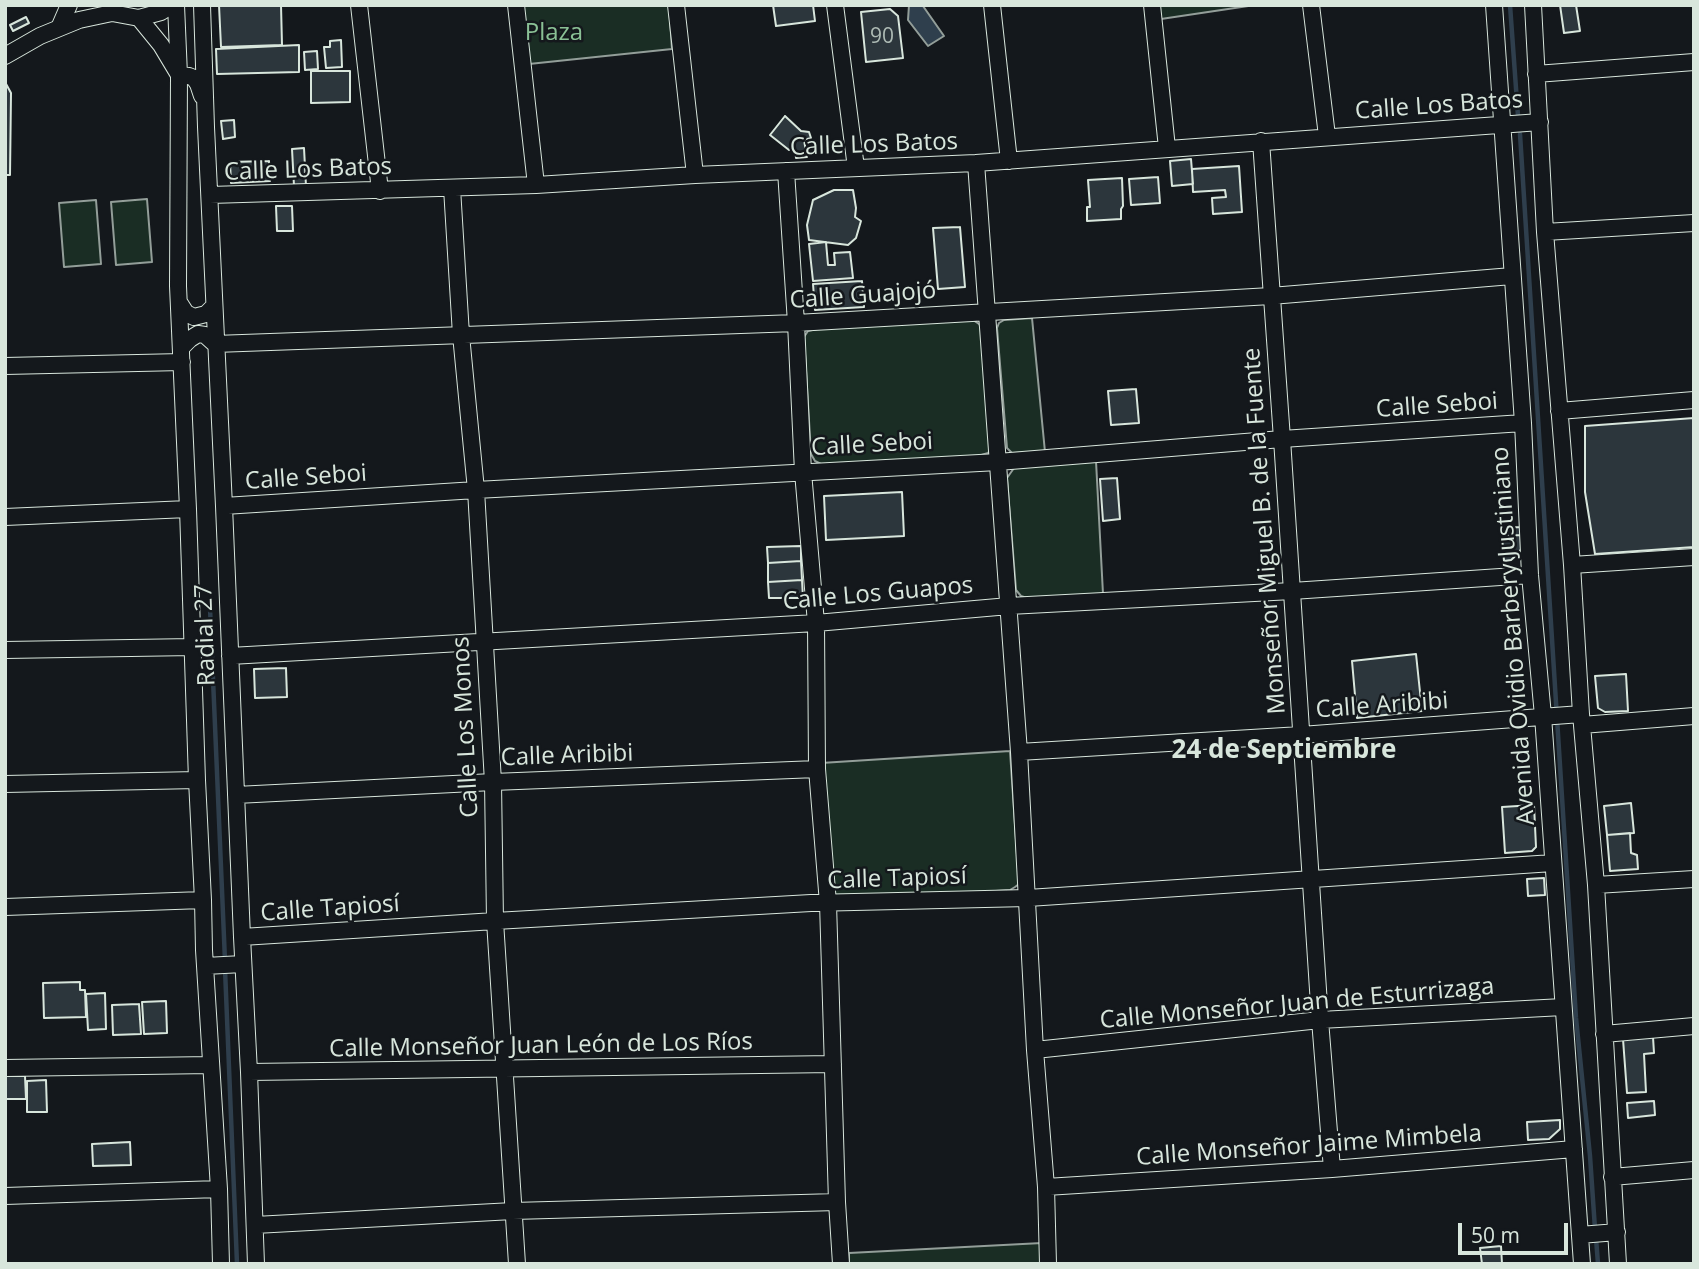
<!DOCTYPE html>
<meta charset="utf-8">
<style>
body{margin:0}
#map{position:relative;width:1699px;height:1269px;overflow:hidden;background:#14181c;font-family:"Open Sans",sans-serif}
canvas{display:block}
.frame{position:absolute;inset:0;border:7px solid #d8e6dc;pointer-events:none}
.scale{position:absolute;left:1458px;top:1223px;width:110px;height:32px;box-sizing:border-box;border:4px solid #d8e6dc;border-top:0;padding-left:9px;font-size:21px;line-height:24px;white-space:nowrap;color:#d8e6dc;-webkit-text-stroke:5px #14181c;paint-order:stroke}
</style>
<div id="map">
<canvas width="1699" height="1269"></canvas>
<div class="frame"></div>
<div class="scale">50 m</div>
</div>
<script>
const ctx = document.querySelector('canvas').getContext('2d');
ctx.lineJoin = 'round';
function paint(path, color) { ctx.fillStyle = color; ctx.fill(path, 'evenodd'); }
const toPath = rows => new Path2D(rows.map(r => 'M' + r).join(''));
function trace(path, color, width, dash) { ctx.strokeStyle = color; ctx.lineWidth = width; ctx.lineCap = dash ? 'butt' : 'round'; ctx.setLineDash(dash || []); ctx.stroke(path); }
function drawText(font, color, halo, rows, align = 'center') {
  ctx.font = font + ' "Open Sans",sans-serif'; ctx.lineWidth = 5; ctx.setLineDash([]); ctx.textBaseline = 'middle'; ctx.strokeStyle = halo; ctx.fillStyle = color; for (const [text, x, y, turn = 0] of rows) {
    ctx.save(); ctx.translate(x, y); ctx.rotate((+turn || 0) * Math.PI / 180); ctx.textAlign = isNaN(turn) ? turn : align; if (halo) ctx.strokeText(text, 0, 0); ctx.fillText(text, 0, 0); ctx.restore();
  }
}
const green = toPath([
 [523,5,669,5,672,49,529,64,523,5],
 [1159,5,1255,5,1161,19,1159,5],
 [147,199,152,262,116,265,111,202,147,199],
 [96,200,101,264,64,267,59,203,96,200],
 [1032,318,1045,452,1012,453,1007,448,997,328,999,323,1004,320,1032,318],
 [973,320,979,324,983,330,990,450,988,453,978,456,823,465,815,461,811,454,804,337,808,331,817,329,973,320],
 [1096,461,1103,594,1027,598,1021,596,1016,590,1007,478,1014,468,1096,461],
 [1010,751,1019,884,1015,887,1010,890,839,902,833,896,821,763,1010,751],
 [1042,1243,1042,1264,849,1264,849,1253,1042,1243]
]);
paint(green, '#1a2d24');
trace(green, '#939e99', 2);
const water = toPath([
 [909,5,923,6,944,36,928,46,908,20,909,5]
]);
paint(water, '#2f3f4d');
trace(water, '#939e99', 2);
trace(toPath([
 [1510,5,1518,116],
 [1520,134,1576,1018,1590,1156,1595,1229],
 [210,608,225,961],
 [225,969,237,1264],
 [1596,1238,1598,1264]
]), '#2f3f4d', 4.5);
const building = toPath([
 [219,5,281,5,282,45,221,47,219,5],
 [773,5,813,5,815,21,776,26,773,5],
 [1560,5,1576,5,1580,31,1564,33,1560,5],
 [890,9,898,16,903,58,866,62,861,12,890,9],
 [26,17,29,23,13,31,10,25,26,17],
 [341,40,342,67,326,68,324,47,330,47,330,41,341,40],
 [299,45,299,72,217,74,216,49,299,45],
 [317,51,318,69,305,70,304,52,317,51],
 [311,71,350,71,350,102,311,103,311,71],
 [5,82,11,93,10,175,5,175,5,82],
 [785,116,801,131,809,132,811,138,804,140,807,157,796,158,795,149,789,150,770,135,785,116],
 [234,120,235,137,223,139,221,121,234,120],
 [304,148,306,186,294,186,292,149,304,148],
 [1191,159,1193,184,1172,186,1170,161,1191,159],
 [269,161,270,181,231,183,230,162,269,161],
 [1239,166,1242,212,1213,214,1212,198,1226,197,1225,190,1193,192,1192,169,1239,166],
 [1158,177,1160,203,1131,205,1129,179,1158,177],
 [1122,178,1123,206,1121,209,1121,219,1087,221,1087,207,1090,207,1088,180,1122,178],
 [834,190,853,190,856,208,855,217,861,221,856,238,848,245,809,240,807,225,813,200,834,190],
 [276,206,292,206,293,231,277,231,276,206],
 [960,227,965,287,938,289,933,228,960,227],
 [826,242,828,265,835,265,834,253,850,252,853,278,813,281,809,244,826,242],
 [862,281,864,307,815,310,813,284,862,281],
 [1136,389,1139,423,1111,425,1108,391,1136,389],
 [1694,418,1694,547,1595,554,1585,492,1585,426,1694,418],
 [1117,478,1120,519,1103,521,1100,479,1117,478],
 [902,492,904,536,826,540,824,496,902,492],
 [1520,527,1521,535,1502,536,1501,528,1520,527],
 [1521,535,1522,547,1519,553,1511,560,1504,561,1502,536,1521,535],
 [801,546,801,561,768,563,767,547,801,546],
 [801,561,802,580,768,582,768,563,801,561],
 [802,580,803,598,769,598,768,582,802,580],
 [1416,654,1422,711,1357,718,1352,661,1416,654],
 [286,668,287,697,255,698,254,669,286,668],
 [1626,674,1628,711,1605,712,1598,708,1595,676,1626,674],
 [1631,803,1634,833,1607,835,1604,806,1631,803],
 [1534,805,1536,847,1532,851,1505,853,1502,807,1534,805],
 [1630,833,1631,853,1637,855,1638,869,1610,871,1607,835,1630,833],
 [1544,878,1545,895,1528,896,1527,879,1544,878],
 [80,982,80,990,85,990,86,1017,44,1018,43,983,80,982],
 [105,993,106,1029,88,1030,86,994,105,993],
 [166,1001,167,1033,144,1034,142,1002,166,1001],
 [139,1004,141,1034,113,1035,112,1005,139,1004],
 [1653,1037,1654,1053,1644,1054,1646,1092,1627,1093,1623,1039,1653,1037],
 [5,1076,25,1076,26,1099,5,1099,5,1076],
 [46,1080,47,1112,27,1112,27,1081,46,1080],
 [1654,1101,1655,1115,1628,1118,1627,1103,1654,1101],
 [1560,1120,1560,1129,1549,1139,1528,1140,1527,1122,1560,1120],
 [130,1142,131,1165,93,1166,92,1144,130,1142],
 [1501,1246,1502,1264,1482,1264,1480,1248,1501,1246]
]);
paint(building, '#2c363c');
trace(building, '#d8e6dc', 2);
const minor = toPath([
 [176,5,179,75,178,286,188,509,197,780,203,900,204,950,219,1189,221,1264],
 [202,5,206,127,224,506,242,937,249,1072,256,1264],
 [359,5,380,191],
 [516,5,536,185],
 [676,5,695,175],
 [835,5,856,168],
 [992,5,1009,161],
 [1152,5,1167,148],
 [1311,5,1327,136],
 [1494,5,1523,423,1530,575,1543,716,1582,1264],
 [1533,5,1545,232,1572,565,1581,714,1596,885,1618,1264],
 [139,18,161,45,179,75,189,76,194,78,198,84,202,96],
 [59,28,69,5],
 [5,56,40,36,79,20,112,13,139,18,161,12,172,5],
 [1536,74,1694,62],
 [1261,141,1282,439,1320,1020,1332,1169],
 [976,163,1019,752,1035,1050,1046,1187,1048,1264],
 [786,171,796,323,803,472,816,623,817,769,828,903,837,1202,841,1264],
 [452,188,461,335,476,490,493,782,495,921,517,1264],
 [210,195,536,185,695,175,976,163,1540,122],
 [1545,232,1694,223],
 [179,302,186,313,194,317,206,314,214,306],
 [181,348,190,339,198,334,205,335,215,344,796,323,1271,296,1512,276],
 [5,366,182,362],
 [1559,411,1694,400],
 [224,506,476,490,998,462,1282,439,1523,423],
 [5,517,188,509],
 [1572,565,1694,557],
 [5,650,193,647],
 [230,656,816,623,1009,606,1292,591,1530,575],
 [1582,725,1694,716],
 [1019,752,1301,735,1581,714],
 [5,784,197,780],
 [236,795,493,782,817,769],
 [1596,885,1694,879],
 [5,907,203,900],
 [242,937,495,921,811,903,1028,898,1553,863],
 [205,966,243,964],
 [1604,1034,1694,1026],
 [1035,1050,1320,1020,1563,1007],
 [5,1068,211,1065],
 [249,1072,833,1064],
 [1612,1177,1694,1170],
 [1046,1187,1332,1169,1574,1149],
 [5,1196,219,1189],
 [255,1225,513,1211,837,1202],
 [1580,1235,1617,1232]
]);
trace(minor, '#d8e6dc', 18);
trace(minor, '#14181c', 16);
drawText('21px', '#adbab4', null, [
 ["90",882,37]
]);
drawText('24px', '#8ac095', '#14181c', [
 ["Plaza",554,33]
]);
drawText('24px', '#d8e6dc', '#14181c', [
 ["Calle Los Batos",1439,106,-4],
 ["Calle Los Batos",874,145,-2],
 ["Calle Los Batos",308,170,-2],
 ["Calle Guajojó",863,296,-4],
 ["Calle Seboi",1437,406,-4],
 ["Calle Seboi",872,445,-3],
 ["Calle Seboi",306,478,-4],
 ["Monseñor Miguel B. de la Fuente",1265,531,-94],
 ["Calle Los Guapos",878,594,-5],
 ["Radial 27",206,635,-92],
 ["Avenida Ovidio Barbery Justiniano",1514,636,-94],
 ["Calle Aribibi",1382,706,-4],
 ["Calle Los Monos",466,727,-93],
 ["Calle Aribibi",567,756,-2],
 ["Calle Tapiosí",897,879,-2],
 ["Calle Tapiosí",330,909,-4],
 ["Calle Monseñor Juan de Esturrizaga",1297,1004,-5],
 ["Calle Monseñor Juan León de Los Ríos",541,1046,-1],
 ["Calle Monseñor Jaime Mimbela",1309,1146,-4]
]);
drawText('bold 26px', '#d8e6dc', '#14181c', [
 ["24 de Septiembre",1284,751]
]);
</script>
